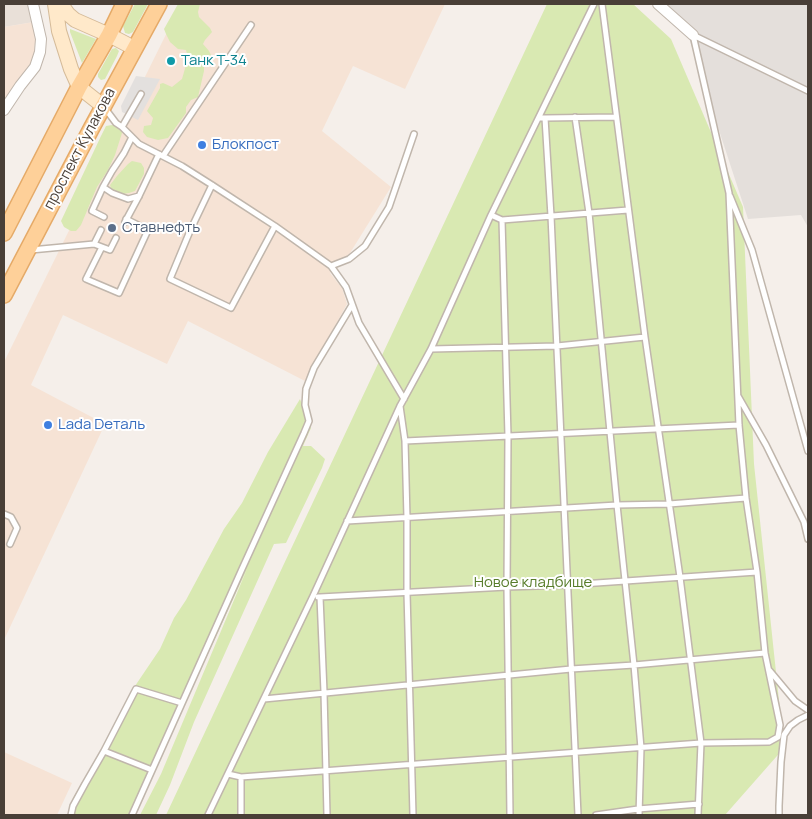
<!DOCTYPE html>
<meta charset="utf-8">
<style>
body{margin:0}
#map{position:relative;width:812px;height:819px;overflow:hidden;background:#f5efea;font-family:Manrope,sans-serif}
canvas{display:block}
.frame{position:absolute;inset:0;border:5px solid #493f37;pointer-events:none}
</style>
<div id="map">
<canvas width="812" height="819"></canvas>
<div class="frame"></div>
</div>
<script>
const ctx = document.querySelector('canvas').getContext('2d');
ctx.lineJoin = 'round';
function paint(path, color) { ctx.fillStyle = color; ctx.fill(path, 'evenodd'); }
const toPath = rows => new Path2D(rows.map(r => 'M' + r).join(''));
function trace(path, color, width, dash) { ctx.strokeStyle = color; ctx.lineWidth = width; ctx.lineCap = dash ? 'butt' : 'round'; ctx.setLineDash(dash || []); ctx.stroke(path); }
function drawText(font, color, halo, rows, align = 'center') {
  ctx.font = font + ' Manrope,sans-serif'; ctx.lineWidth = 4; ctx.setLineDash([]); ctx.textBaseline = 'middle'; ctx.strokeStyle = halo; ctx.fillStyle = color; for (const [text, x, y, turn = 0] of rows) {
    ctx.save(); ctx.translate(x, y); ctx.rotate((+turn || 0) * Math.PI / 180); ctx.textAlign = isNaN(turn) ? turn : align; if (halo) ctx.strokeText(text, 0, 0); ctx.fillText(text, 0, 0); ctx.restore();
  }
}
paint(toPath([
 [4,4,30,4,34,22,4,27]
]), '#e9e0d8');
paint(toPath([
 [181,4,445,4,405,89,353,66,322,131,391,187,350,253,330,273,342,288,347,304,305,381,188,321,167,364,63,315,31,385,105,424,4,640,4,362],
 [34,22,35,42,33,62,4,102,4,27],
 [4,752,72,783,57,815,4,815]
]), '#f6e3d5');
paint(toPath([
 [663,4,808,4,808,227,801,215,748,219,684,23]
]), '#e4dfdb');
paint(toPath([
 [135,4,148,4,133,32,129,34,125,33,123,26],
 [178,4,200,4,198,12,199,17,210,28,212,32,205,40,203,44,209,51,211,55,204,65,204,71,198,97,191,100,186,107,186,113,168,138,158,140,147,137,143,132,144,126,151,125,153,118,147,111,160,88,160,84,163,83,172,87,182,79,188,58,186,50,178,49,170,42,166,34,164,29],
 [547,4,633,4,671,39,743,207,754,464,784,748,725,815,166,815],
 [70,29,96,39,82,63,70,32],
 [116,48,119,51,117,56,105,79,101,80,98,77,98,74,112,49],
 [112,125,117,126,121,129,122,133,115,155,108,170,97,187,81,225,76,231,71,231,64,227,61,221,101,136,106,126],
 [132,161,141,163,144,168,144,174,135,191,129,193,122,194,112,191,110,185,117,176,128,164],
 [300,399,311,428,303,446,311,446,325,459,322,468,286,543,274,544,194,722,170,785,156,815,140,815,161,774,247,569,134,815,68,815,73,798,102,749,135,686,160,649,174,618,186,600,224,529,242,503,268,452]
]), '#d9e9b2');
paint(toPath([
 [136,76,160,79,138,120,122,112,121,106]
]), '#e3e0de');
const lane = toPath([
 [602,4,645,337,680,577,701,743,698,815],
 [693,35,808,91],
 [104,107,116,123,122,127,139,144,182,166,212,185,275,226,331,266,349,259,365,246,389,207,414,134],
 [575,117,589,213,617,505,634,665,641,748,639,815],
 [540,118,545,118,551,216,578,815],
 [545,118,616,117],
 [122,127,141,94],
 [163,156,251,25],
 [212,185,190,231,170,279,231,308,275,226],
 [103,187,112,193,128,199,139,196],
 [730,196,752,250,808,451],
 [491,215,502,220,508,436,507,587,510,815],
 [104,217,92,211,103,187,112,171,124,153,132,137],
 [502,220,628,210],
 [125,222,139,196,159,154],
 [101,230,94,244,110,250,116,238],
 [102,247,86,279,119,293,148,230,126,219],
 [31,250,94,244],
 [331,266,346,287,359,323,404,399],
 [431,349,557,346,645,337],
 [738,396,766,445,804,522,808,539],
 [400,406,405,441,407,518,407,593,413,815],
 [405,441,739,425],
 [4,514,11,517,17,528,10,544],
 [347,521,617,505,669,504,746,498],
 [318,597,320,597,324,692,327,815],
 [320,597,507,587,567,585,757,572],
 [770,671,795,701,808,710],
 [264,699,571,669,634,665,765,653],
 [104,751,136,689,182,703],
 [228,774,241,777,241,815],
 [241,777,701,743,769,742,778,737,780,725,765,653,757,572,746,498,739,425,729,193,693,35],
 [71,815,73,806,85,784,104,751,152,770],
 [132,815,242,569,304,433,309,421,305,405,306,389,314,368,352,305],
 [208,815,313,596,400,406,431,349,491,215,594,4],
 [596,815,638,809,699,804],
 [779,815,779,806,781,762,784,735,790,726,798,720,808,715]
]);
const street = toPath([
 [658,4,693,35],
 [4,110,20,86,35,67,40,52,41,39,33,4]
]);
const secondary = toPath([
 [55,4,59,31,71,69,79,87,103,106],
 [61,4,68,14,75,20,109,35,134,48]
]);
const primary = toPath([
 [4,233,79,87,109,35,124,4],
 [4,295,91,129,159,4]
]);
trace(lane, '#c0b6ac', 8);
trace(street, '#c0b6ac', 12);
trace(secondary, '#d5bb99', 16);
trace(primary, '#e5aa68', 18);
trace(lane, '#fff', 5);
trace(street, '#fff', 10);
trace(secondary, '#ffe9ca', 14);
trace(primary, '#fed099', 15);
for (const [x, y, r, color] of [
 [171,61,5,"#0f9aa8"],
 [202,145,5,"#3f7fe0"],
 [112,228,5,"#5c6f8a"],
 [48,425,5,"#3f7fe0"]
]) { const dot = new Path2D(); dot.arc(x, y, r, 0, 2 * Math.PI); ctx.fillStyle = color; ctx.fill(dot); trace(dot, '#fff', 2); }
drawText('15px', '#0d838f', '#fff', [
 ["Танк Т-34",181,61]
], 'left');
drawText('15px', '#366cbe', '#fff', [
 ["Блокпост",212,145],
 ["Lada Dеталь",58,425]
], 'left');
drawText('15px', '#493f37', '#fff', [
 ["проспект Кулакова",80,149,-62]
]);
drawText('15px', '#4e5e75', '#fff', [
 ["Ставнефть",122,228]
], 'left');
drawText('15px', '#577c2a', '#fff', [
 ["Новое кладбище",533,583]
]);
</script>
